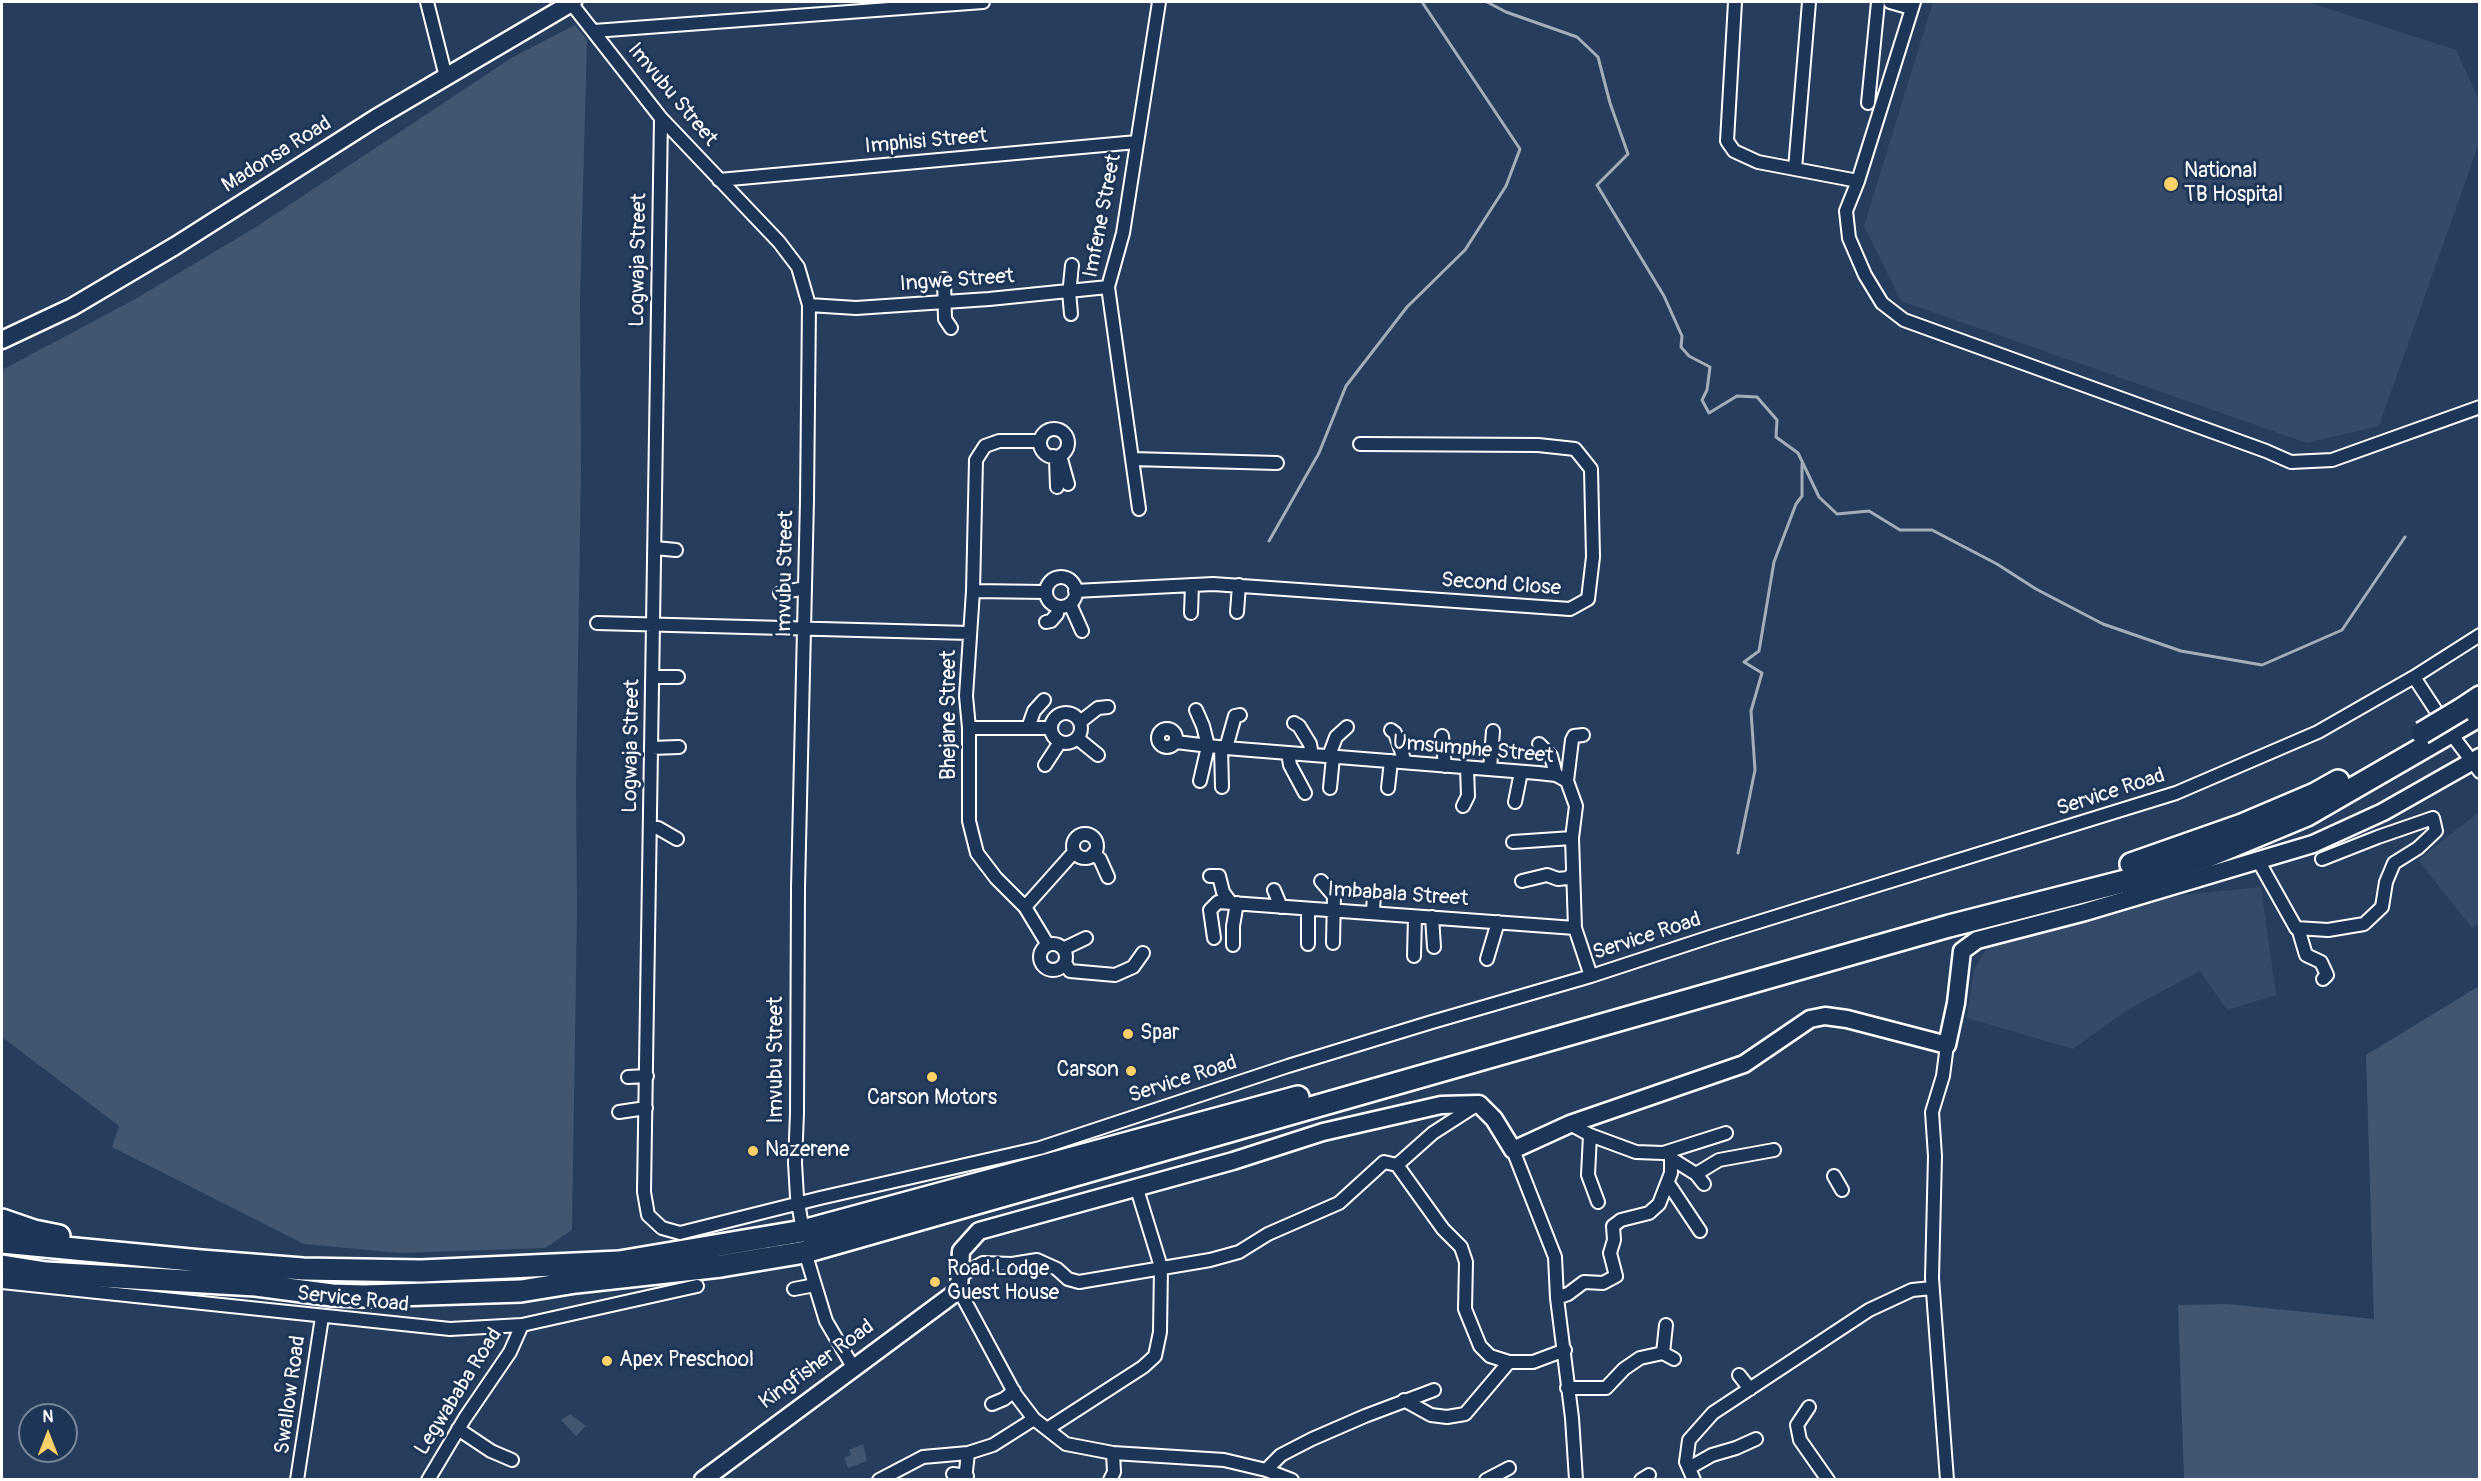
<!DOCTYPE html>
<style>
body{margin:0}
#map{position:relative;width:2481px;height:1481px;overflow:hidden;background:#263d5e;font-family:Pangolin,sans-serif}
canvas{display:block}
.frame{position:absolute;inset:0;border:3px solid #fff;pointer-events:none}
.north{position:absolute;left:18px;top:1403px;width:60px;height:60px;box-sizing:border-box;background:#1d3557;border:2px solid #77869a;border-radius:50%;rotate:0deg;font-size:16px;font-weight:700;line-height:24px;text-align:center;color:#fff}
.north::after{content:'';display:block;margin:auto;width:21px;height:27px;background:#ffd166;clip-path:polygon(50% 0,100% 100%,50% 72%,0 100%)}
</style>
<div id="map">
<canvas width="2481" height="1481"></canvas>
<div class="frame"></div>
<div class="north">N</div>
</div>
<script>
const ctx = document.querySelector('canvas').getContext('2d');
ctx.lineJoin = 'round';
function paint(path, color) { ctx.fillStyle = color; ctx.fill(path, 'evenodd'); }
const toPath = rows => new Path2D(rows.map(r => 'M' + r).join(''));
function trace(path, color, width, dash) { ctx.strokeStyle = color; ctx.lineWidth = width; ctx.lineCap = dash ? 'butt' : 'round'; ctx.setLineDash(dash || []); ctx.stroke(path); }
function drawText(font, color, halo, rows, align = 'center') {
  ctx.font = font + ' Pangolin,sans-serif'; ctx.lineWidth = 6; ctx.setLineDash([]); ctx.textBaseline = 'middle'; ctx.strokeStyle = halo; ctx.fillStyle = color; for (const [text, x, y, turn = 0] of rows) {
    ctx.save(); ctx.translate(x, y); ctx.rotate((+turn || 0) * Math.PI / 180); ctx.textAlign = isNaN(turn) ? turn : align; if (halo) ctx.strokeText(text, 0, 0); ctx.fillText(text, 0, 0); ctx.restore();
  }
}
paint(toPath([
 [1933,2,2308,2,2456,50,2479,100,2479,143,2379,426,2307,443,1901,301,1864,226],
 [2479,812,2479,923,2472,928,2418,860],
 [2261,887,2276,995,2227,1010,2200,971,2127,1010,2073,1049,1967,1018,1974,970,1995,934,2085,912,2182,895]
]), '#344a68');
paint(toPath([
 [575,25,587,40,580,299,581,470,576,783,577,910,572,1230,545,1248,400,1253,304,1244,112,1147,119,1126,2,1037,2,370,137,298,256,227,513,57],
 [2479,986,2479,1479,2184,1479,2178,1305,2227,1304,2374,1319,2366,1055],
 [570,1414,586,1426,576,1436,561,1420],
 [863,1444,867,1461,848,1468,844,1458,851,1455,849,1450]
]), '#425672');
trace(toPath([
 [1487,2,1506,12,1577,37,1598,57,1610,103,1628,154,1597,185,1664,296,1682,336,1681,347,1689,356,1710,367,1707,390,1702,400,1709,413,1737,396,1757,397,1777,420,1776,437,1798,453,1819,497,1837,514,1869,511,1900,530,1932,530,1997,564,2036,589,2103,624,2181,651,2262,665,2342,630,2405,537],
 [1269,541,1319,453,1346,386,1407,307,1465,250,1506,186,1520,149,1422,2],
 [1738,853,1755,770,1751,711,1762,673,1744,662,1759,651,1774,562,1796,504,1802,496,1802,464]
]), '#a4aebb', 3);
const street = toPath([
 [427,2,446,77],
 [1735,2,1727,141,1734,151,1758,162,1858,181],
 [1890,2,1911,8],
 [1914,2,1858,181,1846,211,1849,238,1865,275,1882,303,1904,320,2266,451,2291,462,2332,460,2480,407],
 [571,3,661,118,779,242,798,267,809,305,807,500,798,888,797,1113,795,1163,797,1197,803,1231],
 [594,31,983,2],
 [1868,103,1878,2],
 [661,118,644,1192,648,1215,662,1228,680,1233,820,1198,1040,1148,1288,1066,1432,1022,1591,976,1713,936,2176,793,2318,732,2414,677,2480,635],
 [1795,169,1809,2],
 [719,180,1137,142],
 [944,279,945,319,951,328],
 [1069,291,1071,314],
 [1072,291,1070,285,1072,265],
 [809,305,856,308,989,299,1108,287],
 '1040 443a14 14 0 1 1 28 0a14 14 0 1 1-28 0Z',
 [1040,441,999,441,985,446,976,460,973,591,966,696,969,728,969,821,977,853,996,878,1025,907,1048,945],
 [1053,456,1056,460,1057,487],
 [1061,459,1068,484],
 [1132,459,1277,463],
 [1139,509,1108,287,1123,233,1159,2],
 [655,548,676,550],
 '1046 592a15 15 0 1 1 30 0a15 15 0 1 1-30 0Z',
 [973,591,1046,592],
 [1075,591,1213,584,1570,609,1588,599,1593,557,1591,469,1575,449,1538,445,1360,444],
 [780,593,805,588],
 [1070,604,1082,631],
 [1237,612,1239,585],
 [1191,613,1192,585],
 [1046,622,1051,621,1057,614,1058,607],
 [597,623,970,633],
 [653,677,678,677],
 [2414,677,2444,723],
 [1196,710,1203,726,1208,746,1200,781],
 '1051 728a15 15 0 1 1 30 0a15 15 0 1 1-30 0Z',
 [1080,722,1098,708,1108,707],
 [1294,723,1299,726,1310,744,1312,755],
 [969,728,1051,728],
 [1028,728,1034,711,1044,700],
 '1158 738a9 9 0 1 1 18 0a9 9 0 1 1-18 0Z',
 [1391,730,1395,733,1405,762],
 [1442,736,1445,766],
 [1077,738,1098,755],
 [2455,739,2480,772],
 [1176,742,1226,748,1538,773,1556,775,1567,781,1576,806,1572,838,1575,928,1591,976],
 [1539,744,1551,756,1556,775],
 [1221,747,1222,787],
 [651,748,679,747],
 [1226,748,1235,716,1240,715],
 [1288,753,1290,765,1305,793],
 [1329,756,1336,737,1347,727],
 [1045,765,1060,742],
 [1490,769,1493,731],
 [1567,781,1572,740,1574,736,1583,735],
 [1330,788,1333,757],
 [1388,788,1391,761],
 [1515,802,1521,772],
 [1463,806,1468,796,1467,768],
 [650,828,658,828,677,839],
 '1073 846a12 12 0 1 1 24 0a12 12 0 1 1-24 0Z',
 [1513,842,1572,838],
 [1093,854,1100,859,1108,877],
 [2259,862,2296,928,2328,930,2364,924,2382,907,2386,882,2394,863,2418,848,2436,831,2433,818,2378,837,2322,859],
 [1210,876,1219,876,1223,892,1231,903],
 [1321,881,1334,896,1333,943],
 [1522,881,1547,875,1558,879,1568,878,1573,873],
 [1274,890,1281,907],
 [1025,907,1074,852],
 [1373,913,1374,892],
 [1432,917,1434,947],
 [2298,928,2306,955,2321,962,2327,975,2323,979],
 [1214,938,1210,910,1218,902,1575,928],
 [1308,944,1308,909],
 '1040 957a13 13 0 1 1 26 0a13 13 0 1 1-26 0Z',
 [1233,945,1233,926,1237,903],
 [1063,949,1086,938],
 [1414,956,1415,917],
 [1487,959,1498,922],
 [1065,963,1070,971,1115,975,1133,967,1143,953],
 [1947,1045,1943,1076,1932,1112,1935,1156,1932,1278,1947,1480],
 [628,1077,647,1076],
 [619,1112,646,1108],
 [1570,1124,1590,1135,1636,1152,1663,1153,1726,1133],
 [1590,1135,1588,1175,1598,1202],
 [1513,1150,1555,1257,1557,1298,1572,1418,1576,1480],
 [1672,1159,1696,1174,1704,1184],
 [1397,1165,1443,1229,1461,1247,1466,1262,1465,1309,1480,1346,1490,1356,1509,1362,1533,1362,1565,1350],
 [1696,1174,1719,1160,1774,1150],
 [1834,1176,1842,1190],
 [1668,1183,1700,1231],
 [805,1252,826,1321,853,1367],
 [960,1276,983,1263,1012,1264,1037,1260,1057,1269,1068,1279,1079,1282,1210,1260,1239,1252,1268,1234,1339,1203,1384,1162,1397,1165,1433,1133,1478,1104],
 [2,1282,450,1329,522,1325,697,1286],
 [794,1289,815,1285],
 [959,1290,1015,1394,1034,1419,1066,1444,1113,1453,1224,1460,1266,1470,1292,1480],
 [1557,1298,1568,1294,1584,1282,1603,1283,1616,1276,1610,1253,1614,1240,1613,1226,1621,1220,1649,1213,1659,1204,1671,1173,1671,1151],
 [1663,1353,1674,1359],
 [1739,1375,1750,1389],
 [1567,1388,1606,1388,1624,1369,1640,1358,1663,1353,1666,1325],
 [1404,1400,1431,1415,1447,1417,1465,1414,1509,1362],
 [992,1404,1004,1399,1014,1391],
 [1809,1407,1797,1425,1800,1440,1828,1480],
 [458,1429,491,1451,512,1460],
 [1047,1429,1143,1367,1155,1356,1160,1332,1161,1267,1137,1189],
 [1689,1468,1712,1455,1736,1448,1756,1439],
 [1266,1470,1281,1455,1312,1439,1365,1416,1434,1390],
 [953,1474,967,1476],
 [297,1480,322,1317],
 [428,1480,465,1418,510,1352,522,1325],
 [879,1480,923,1457,968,1453,993,1445,1034,1419],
 [965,1480,968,1453],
 [1110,1480,1114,1472,1113,1453],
 [1486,1480,1509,1468],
 [1641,1480,1649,1475],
 [1694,1480,1686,1462,1689,1440,1713,1413,1869,1310,1912,1290,1932,1288]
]);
const secondary = toPath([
 [2,340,72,307,175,246,376,118,573,2],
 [703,1480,959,1290,961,1251,979,1231,1233,1161,1323,1132,1441,1105,1479,1104,1494,1119,1513,1150,1570,1124,1744,1064,1810,1019,1825,1016,1847,1019,1947,1045,1956,1003,1962,951,1977,940,2085,912,2313,844,2383,812,2480,757]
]);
const highway = toPath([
 [2462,709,2480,697],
 [2131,864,2242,825,2315,794,2338,781],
 [2,1220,34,1231,59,1236],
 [2,1242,201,1261,303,1269,421,1271,619,1262,803,1231,1298,1097],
 [2,1266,46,1273,256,1285,332,1295,364,1296,521,1291,576,1282,721,1266,805,1252,1949,926,2137,878,2206,857,2307,815,2480,715]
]);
trace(street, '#fff', 16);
trace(secondary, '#fff', 21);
trace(highway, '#fff', 26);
trace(street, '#1d3557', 12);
trace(secondary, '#1d3557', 16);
trace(highway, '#1d3557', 21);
const highwayBridge = toPath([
 [2422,733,2462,709]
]);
trace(highwayBridge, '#fff', 26, []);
trace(highwayBridge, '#1d3557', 21);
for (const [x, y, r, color] of [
 [2171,184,8,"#ffd166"],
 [1128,1034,6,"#ffd166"],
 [1131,1071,6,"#ffd166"],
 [932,1077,6,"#ffd166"],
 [753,1151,6,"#ffd166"],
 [935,1282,6,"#ffd166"],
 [607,1361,6,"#ffd166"]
]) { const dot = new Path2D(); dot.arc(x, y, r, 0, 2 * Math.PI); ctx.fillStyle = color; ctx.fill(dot); trace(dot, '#1d3557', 2); }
drawText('21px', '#fff', '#1d3557', [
 ["Imvubu Street",672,95,50],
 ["Imphisi Street",926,142,-5],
 ["Madonsa Road",277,155,-32],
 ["Imfene Street",1103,216,-79],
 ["Logwaja Street",639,260,-89],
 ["Ingwe Street",957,281,-4],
 ["Imvubu Street",786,574,-89],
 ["Second Close",1501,585,4],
 ["Bhejane Street",950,715,-90],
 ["Logwaja Street",632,746,-89],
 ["Umsumphe Street",1473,750,5],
 ["Service Road",2111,793,-18],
 ["Imbabala Street",1398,895,4],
 ["Service Road",1647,937,-18],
 ["Imvubu Street",777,1060,-90],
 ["Service Road",1183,1080,-18],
 ["Service Road",353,1300,6],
 ["Kingfisher Road",817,1365,-36],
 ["Legwababa Road",459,1392,-58],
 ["Swallow Road",291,1395,-82]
]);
drawText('21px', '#fff', '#1d3557', [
 ["National",2184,172],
 ["TB Hospital",2184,196],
 ["Spar",1140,1034],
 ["Carson",1119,1071,"right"],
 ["Carson Motors",932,1099,"center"],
 ["Nazerene",765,1151],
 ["Road Lodge",947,1270],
 ["Guest House",947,1294],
 ["Apex Preschool",619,1361]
], 'left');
</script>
